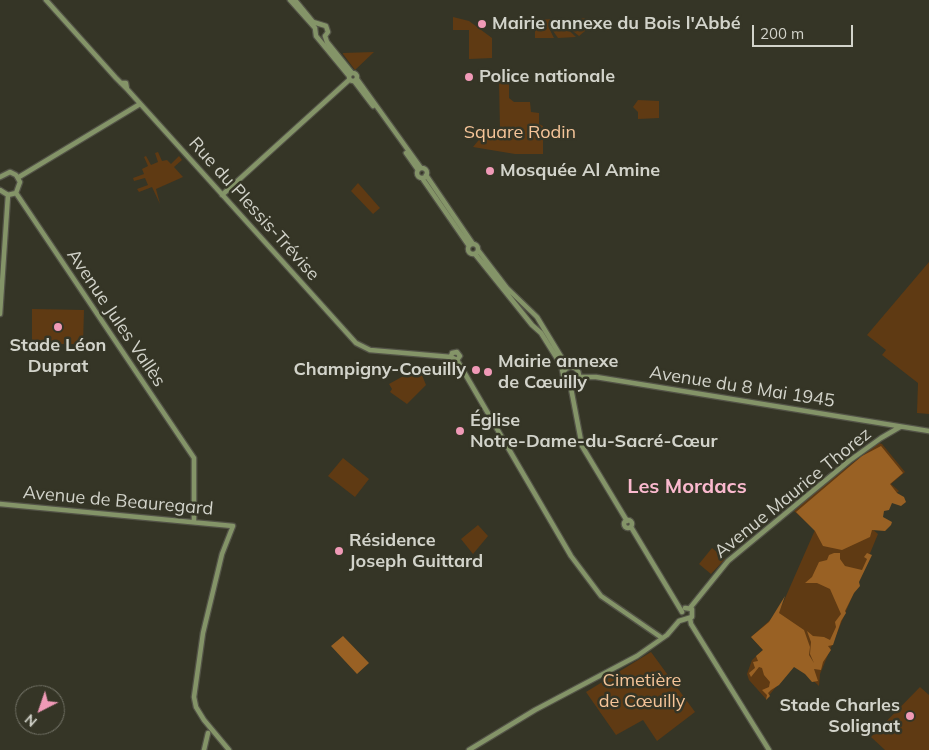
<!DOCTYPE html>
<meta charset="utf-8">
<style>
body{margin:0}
#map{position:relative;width:929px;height:750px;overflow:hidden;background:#353526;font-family:Mulish,sans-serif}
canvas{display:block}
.north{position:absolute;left:15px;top:685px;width:50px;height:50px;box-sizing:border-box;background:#353526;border:1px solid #747468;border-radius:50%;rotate:221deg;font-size:14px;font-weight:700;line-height:20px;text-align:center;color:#d2d3ca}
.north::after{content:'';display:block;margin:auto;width:18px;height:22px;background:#f09ab7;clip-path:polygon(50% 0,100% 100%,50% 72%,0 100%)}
.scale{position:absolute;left:752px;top:25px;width:101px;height:22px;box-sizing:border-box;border:2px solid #d2d3ca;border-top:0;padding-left:6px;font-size:15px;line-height:18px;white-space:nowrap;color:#d2d3ca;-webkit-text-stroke:4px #353526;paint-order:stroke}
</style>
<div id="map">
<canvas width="929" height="750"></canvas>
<div class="north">N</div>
<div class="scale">200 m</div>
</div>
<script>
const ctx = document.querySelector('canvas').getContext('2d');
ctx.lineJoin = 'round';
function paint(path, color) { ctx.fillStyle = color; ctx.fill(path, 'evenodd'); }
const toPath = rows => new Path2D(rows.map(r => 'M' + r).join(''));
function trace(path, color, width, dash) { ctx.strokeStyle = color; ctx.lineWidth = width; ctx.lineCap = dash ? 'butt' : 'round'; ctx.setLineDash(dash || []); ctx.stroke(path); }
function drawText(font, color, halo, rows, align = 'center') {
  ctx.font = font + ' Mulish,sans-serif'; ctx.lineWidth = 5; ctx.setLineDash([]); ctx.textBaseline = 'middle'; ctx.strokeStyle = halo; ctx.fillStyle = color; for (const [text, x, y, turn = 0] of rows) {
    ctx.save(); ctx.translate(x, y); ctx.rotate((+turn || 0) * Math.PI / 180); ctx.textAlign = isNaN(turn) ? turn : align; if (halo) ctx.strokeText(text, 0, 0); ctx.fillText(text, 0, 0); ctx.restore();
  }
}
paint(toPath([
 [453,17,469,21,492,38,492,58,469,59,469,30,453,30],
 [590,18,585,31,579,36,559,20],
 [555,19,549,28,554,38,535,38,535,20],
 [555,21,560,22,576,37,558,38,551,28],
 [374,52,355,70,343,54,343,53],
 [502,73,507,73,511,83,509,84,509,98,514,102,530,102,531,112,539,113,539,124,543,126,543,154,515,154,473,147,487,130,500,130,499,80,502,79],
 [638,100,659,101,659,118,638,119,638,112,633,107],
 [158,152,162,161,167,160,171,164,179,156,182,160,174,167,183,177,156,189,160,204,152,187,139,192,137,189,148,185,145,178,134,181,133,178,144,174,142,169,148,166,144,157,146,156,151,165,158,162,155,153],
 [358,183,380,208,373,214,351,191],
 [929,262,929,414,917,413,918,383,882,355,886,350,867,335],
 [32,309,84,310,83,344,32,344],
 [416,369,420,370,426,385,407,404,390,392,392,389,389,384],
 [879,443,882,444,905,472,891,484,899,491,865,523,878,534,820,674,819,686,795,664,766,699,749,680,747,674,752,660,763,650,751,637,779,612,815,530,794,511,820,488],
 [343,458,369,479,355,497,328,476],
 [478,525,488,536,473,554,461,539],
 [712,548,725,559,711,574,699,564],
 [651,652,695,712,657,741,643,720,616,735,586,692],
 [920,687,929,695,929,750,885,750,871,737]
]), '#5f3a13');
paint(toPath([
 [881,446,903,473,890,484,897,493,904,497,906,502,901,506,892,503,889,510,884,511,883,517,892,522,891,525,885,531,872,530,870,537,842,550,823,546,815,531,796,512,862,456],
 [834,553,840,553,840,559,845,566,862,570,867,559,864,557,867,553,872,555,859,582,860,586,854,593,845,611,846,613,841,621,833,645,828,646,831,650,823,662,821,670,814,669,818,681,812,682,805,674,794,667,779,685,771,690,768,693,770,696,766,700,767,695,762,690,769,687,770,682,764,675,762,668,759,667,751,677,749,673,755,668,753,662,758,661,756,656,763,650,751,637,769,622,785,596,779,613,804,630,810,647,809,655,814,663,810,654,811,642,807,631,813,636,824,637,830,640,836,627,835,622,841,614,830,589,817,583,805,583,812,577,819,562,827,560,829,555],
 [343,636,369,663,357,674,331,646]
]), '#996124');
const secondary = toPath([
 [46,0,116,78,127,89,126,83,121,83],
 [290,0,315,28],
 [295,0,313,22,326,26,328,32,325,36],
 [315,28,316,36,349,76],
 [325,36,327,42,352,73],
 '349 77a4 4 0 1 1 8 0a4 4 0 1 1-8 0Z',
 [357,79,421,168],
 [354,81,373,106],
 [127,89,356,343,370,350,451,357,457,360],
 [406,153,418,170],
 '417 173a5 5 0 1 1 10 0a5 5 0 1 1-10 0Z',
 [426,175,473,244],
 [0,177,10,172,16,175,20,182,16,193,8,195,0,190],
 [19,177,140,104],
 [422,178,469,246],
 [16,193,194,458,194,521],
 [222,195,349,80],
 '468 249a5 5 0 1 1 10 0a5 5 0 1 1-10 0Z',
 [478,250,507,288,537,317,568,368],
 [475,254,532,325,541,333,561,365,563,374],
 [0,314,8,195],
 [451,357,452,353,457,352,460,356,457,360],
 [457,360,571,556,601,596,662,638],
 '563 375a8 8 0 1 1 16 0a8 8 0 1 1-16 0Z',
 [579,377,596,377,929,431],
 [570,383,582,446,627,521],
 [0,504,233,526,222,554,203,633,194,697,196,707,204,720,229,750],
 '624 524a4 4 0 1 1 8 0a4 4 0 1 1-8 0Z',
 [631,527,682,612],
 [690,608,728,561,849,461,881,438,900,427],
 [690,618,691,624,769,750],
 [204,750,208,733],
 [469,750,535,710,637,656,667,635,679,621,692,617,692,609,685,608]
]);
trace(secondary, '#535347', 7);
trace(secondary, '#849468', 4.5);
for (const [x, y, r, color] of [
 [482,24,5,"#f09ab7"],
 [469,77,5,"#f09ab7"],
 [490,171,5,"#f09ab7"],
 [58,327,5,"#f09ab7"],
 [476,370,5,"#f09ab7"],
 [488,372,5,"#f09ab7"],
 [460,431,5,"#f09ab7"],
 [339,551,5,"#f09ab7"],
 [910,716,5,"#f09ab7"]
]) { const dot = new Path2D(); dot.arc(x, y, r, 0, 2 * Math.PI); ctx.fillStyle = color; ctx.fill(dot); trace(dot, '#353526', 2); }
drawText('bold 18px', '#d2d3ca', '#353526', [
 ["Mairie annexe du Bois l'Abbé",492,24],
 ["Police nationale",479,77],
 ["Mosquée Al Amine",500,171],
 ["Stade Léon",58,346,"center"],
 ["Duprat",58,367,"center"],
 ["Mairie annexe",498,362],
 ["de Cœuilly",498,383],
 ["Champigny-Coeuilly",466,370,"right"],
 ["Église",470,421],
 ["Notre-Dame-du-Sacré-Cœur",470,442],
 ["Résidence",349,541],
 ["Joseph Guittard",349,562],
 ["Stade Charles",900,706,"right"],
 ["Solignat",900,727,"right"]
], 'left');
drawText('18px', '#f6c599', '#353526', [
 ["Square Rodin",520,133],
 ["Cimetière",642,681],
 ["de Cœuilly",642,702]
]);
drawText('18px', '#d2d3ca', '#353526', [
 ["Rue du Plessis-Trévise",254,209,48],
 ["Avenue Jules Vallès",116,318,56],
 ["Avenue du 8 Mai 1945",742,387,9],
 ["Avenue Maurice Thorez",793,493,-39],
 ["Avenue de Beauregard",118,501,5]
]);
drawText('bold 20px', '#fab9ce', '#353526', [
 ["Les Mordacs",687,487]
]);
</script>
